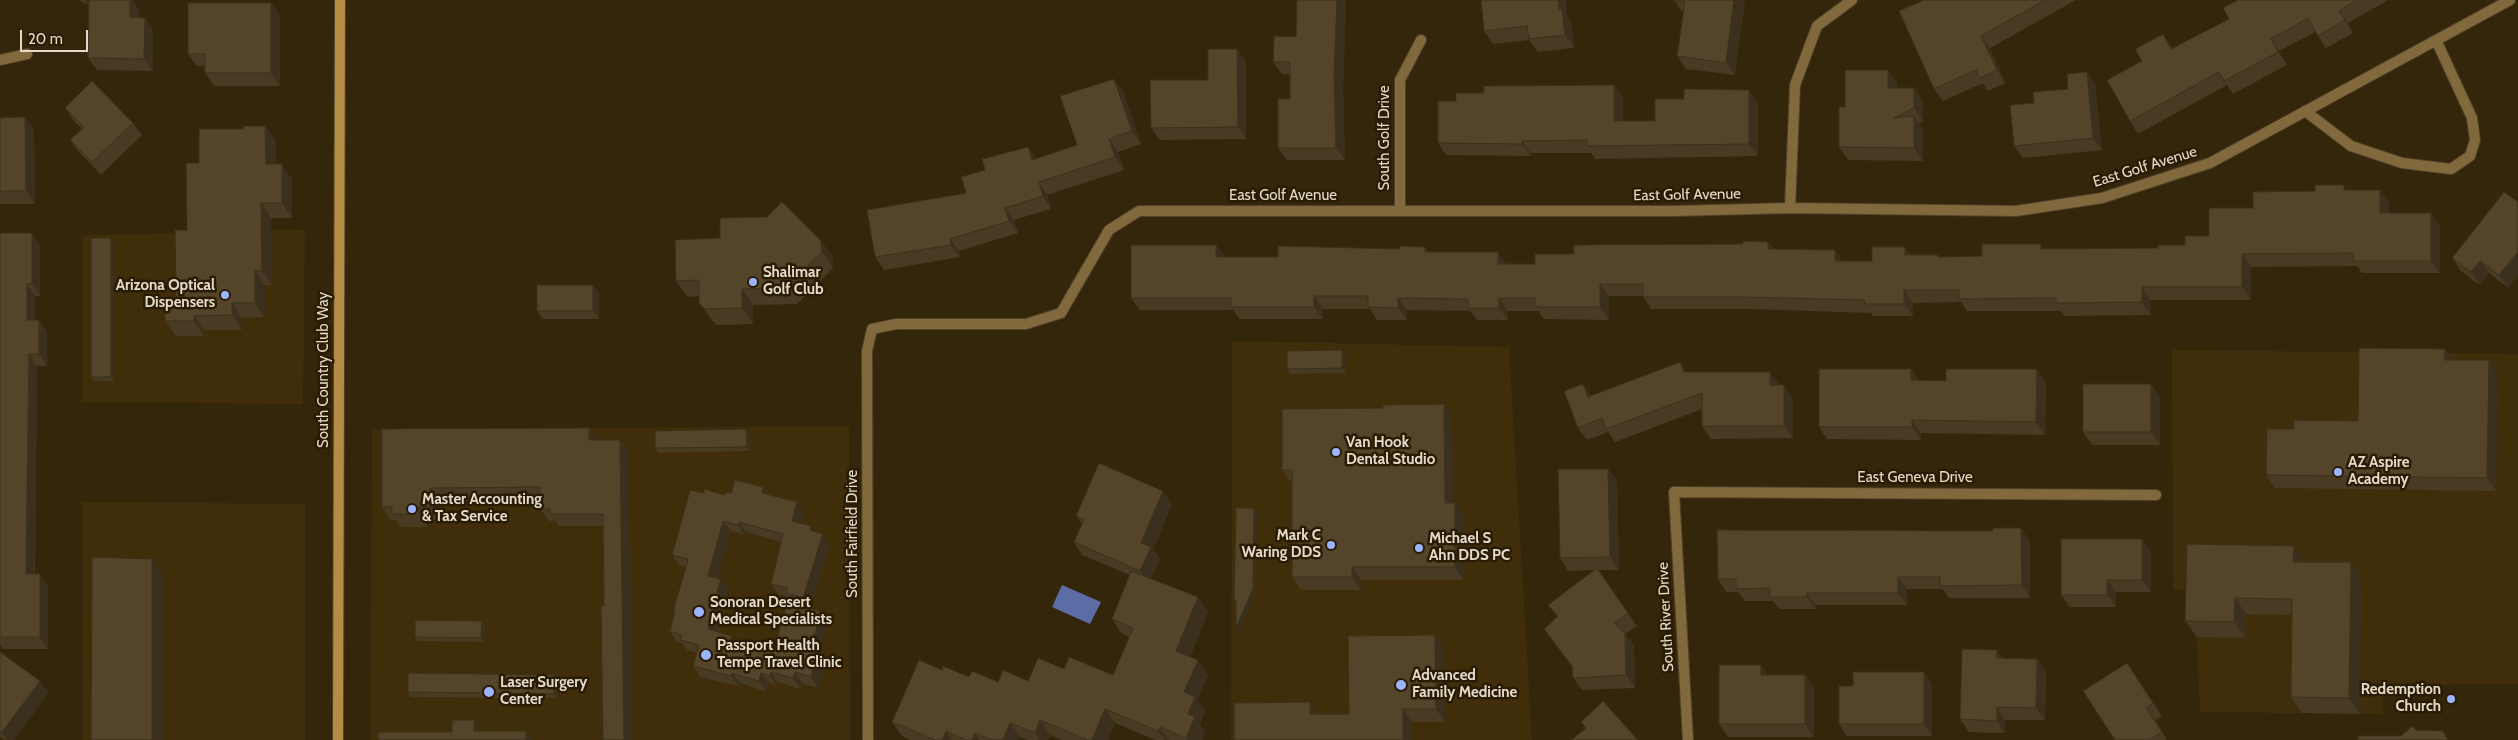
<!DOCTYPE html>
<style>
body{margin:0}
#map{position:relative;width:2518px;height:740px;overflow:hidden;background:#34260b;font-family:Cabin,sans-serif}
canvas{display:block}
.scale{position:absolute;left:20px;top:30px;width:68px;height:22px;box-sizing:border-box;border:2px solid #e4dacb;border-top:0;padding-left:6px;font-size:15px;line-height:18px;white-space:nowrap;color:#e4dacb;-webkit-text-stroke:4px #2a1c02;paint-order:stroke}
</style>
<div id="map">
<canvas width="2518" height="740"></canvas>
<div class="scale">20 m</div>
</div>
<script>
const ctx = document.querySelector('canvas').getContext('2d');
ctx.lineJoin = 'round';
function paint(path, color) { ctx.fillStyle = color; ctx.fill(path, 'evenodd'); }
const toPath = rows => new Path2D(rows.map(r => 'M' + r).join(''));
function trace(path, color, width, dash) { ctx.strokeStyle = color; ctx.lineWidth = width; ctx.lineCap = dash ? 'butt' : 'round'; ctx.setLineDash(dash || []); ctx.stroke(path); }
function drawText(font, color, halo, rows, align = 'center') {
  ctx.font = font + ' Cabin,sans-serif'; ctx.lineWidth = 5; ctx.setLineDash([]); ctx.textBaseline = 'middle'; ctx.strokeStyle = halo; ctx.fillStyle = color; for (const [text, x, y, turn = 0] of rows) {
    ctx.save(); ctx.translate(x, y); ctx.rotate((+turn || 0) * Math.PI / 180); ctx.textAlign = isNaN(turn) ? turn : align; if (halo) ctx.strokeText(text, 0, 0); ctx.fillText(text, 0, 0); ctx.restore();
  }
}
paint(toPath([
 [192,229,305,230,303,404,82,402,82,238,85,235,191,233],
 [1232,341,1509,347,1532,740,1231,740],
 [2172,350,2518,354,2518,684,2384,685,2383,714,2200,712,2194,590,2173,590],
 [849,426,850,740,370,740,372,430],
 [82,502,305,504,305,740,82,740]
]), '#402e0b');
paint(toPath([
 [1062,585,1101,602,1090,624,1052,607]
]), '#5c6da6');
const street = toPath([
 [0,60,27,54],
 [2305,111,2351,146,2402,163,2451,169,2470,156,2475,140,2472,118,2436,40],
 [1790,208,1795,85,1817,26,1852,0],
 [1400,211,1400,80,1421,40],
 [868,740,867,351,872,329,896,324,1026,324,1061,313,1109,230,1139,211,1674,211,1790,208,2016,211,2102,198,2210,163,2510,0],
 [1688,740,1674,492,2156,495]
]);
const secondary = toPath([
 [338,740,340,0]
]);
trace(street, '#50432a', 12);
trace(secondary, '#50432a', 12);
trace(street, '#82693d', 10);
trace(secondary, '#b58c44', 10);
paint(toPath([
 [78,0,132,0,139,10,139,17,145,18,153,30,153,71,97,70,88,58,89,2,88,5],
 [1297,0,1346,0,1343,89,1345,160,1287,160,1278,148,1290,99,1290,75,1282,74,1273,62,1296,37],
 [1674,0,1745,0,1735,75,1686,69,1677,56,1683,13],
 [1924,0,2076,0,1990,48,2005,83,1988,91,1983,83,1943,101,1934,89],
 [2238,0,2388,0,2348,23,2353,33,2326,48,2315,32,2279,51,2287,65,2233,94,2227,85,2138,134,2130,121,2173,49,2229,19],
 [271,3,280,16,280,86,214,86,205,73,205,66,197,66,188,54],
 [1567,16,1571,22,1574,48,1538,52,1529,40,1493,44,1484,31],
 [1237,49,1246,62,1246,139,1160,140,1151,128,1208,80],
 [1888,70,1897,83,1897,88,1914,88,1923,101,1923,121,1919,123,1923,128,1923,161,1848,160,1839,147,1845,107],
 [2087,72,2095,84,2102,150,2023,158,2014,146,2034,103,2068,89],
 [1123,91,1141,144,1118,152,1124,170,1047,195,1051,209,1014,220,1018,233,959,251,960,257,884,270,875,257,966,193,985,170,1028,147,1037,159,1077,145],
 [1623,97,1623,121,1655,121,1758,103,1758,156,1595,159,1591,153,1531,153,1531,156,1446,155,1438,143,1456,101],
 [65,108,133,123,142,135,101,175,79,152,70,140,82,129,73,120],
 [25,117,34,130,35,204,0,204,0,118],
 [265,126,276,141,276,164,292,179,292,218,271,218,272,285,265,285,265,317,242,318,242,330,204,330,204,336,176,336,165,321,176,301,187,230,244,129],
 [2347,190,2389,202,2389,213,2440,226,2440,273,2362,273,2357,266,2251,267,2251,300,2150,300,2151,315,2065,316,2061,311,1967,311,1961,302,1913,303,1913,316,1873,316,1871,313,1751,309,1651,309,1643,296,1609,296,1609,320,1544,319,1538,311,1508,311,1508,320,1477,320,1470,311,1407,310,1407,320,1377,320,1370,309,1323,309,1323,319,1240,319,1233,310,1140,310,1131,298,1216,245,1225,257,1278,257,1425,247,1429,252,1506,264,1535,264,1574,254,1768,242,1774,249,1843,261,1872,261,1911,255,1940,257,1982,256,2044,249,2158,248,2185,245,2209,236,2253,208,2315,191],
 [2504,192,2508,288,2489,273,2479,285,2461,271,2452,258],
 [0,233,40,245,40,296,35,296,35,320,39,320,47,332,47,366,37,366,35,574,48,586,48,649,3,649,0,644],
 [111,238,114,242,114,381,94,381,91,377],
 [821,241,833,257,833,268,797,304,753,305,753,324,716,325,711,319,699,303,699,296,687,297,676,281],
 [593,285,599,293,599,319,543,319,537,311],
 [2445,349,2452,360,2498,373,2496,491,2275,488,2266,475,2294,429,2358,421],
 [1342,350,1346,354,1346,373,1290,374,1287,369],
 [1911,369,1919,380,2046,382,2045,435,1921,433,1921,440,1827,439,1819,427],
 [1687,372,1770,372,1779,385,1793,398,1793,438,1711,439,1702,426,1702,409,1615,442,1608,432,1587,440,1578,428,1591,396],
 [2151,384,2160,396,2160,445,2092,445,2083,432],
 [1452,417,1453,503,1455,503,1464,516,1464,580,1361,580,1361,590,1301,590,1292,577,1292,482,1291,482,1282,470],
 [589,428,597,440,620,440,629,452,604,606,603,526,559,526,555,521,549,521,540,509,540,500,439,501,439,520,428,520,428,527,401,527,396,520,391,520,382,507,382,429],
 [746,429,750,434,750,451,658,453,655,448],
 [1608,469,1617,481,1619,570,1598,570,1637,626,1625,634,1634,646,1635,688,1582,690,1573,678,1572,667,1544,629,1557,617,1548,605,1594,570,1568,571,1560,558],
 [763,487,768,494,804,512,801,524,814,531,830,544,810,608,829,622,820,650,827,659,818,688,802,683,801,689,778,682,777,686,769,683,766,692,740,683,739,686,700,677,693,666,697,653,687,650,682,643,677,642,670,631,675,614,673,612,686,567,679,565,672,555,704,493,725,495,731,493],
 [731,531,745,535,746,532,781,542,771,584,778,594,789,597,793,603,773,652,735,641,718,632,726,603,725,601,728,590,721,579,717,578],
 [1172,504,1153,550,1160,559,1151,579,1198,597,1208,612,1190,657,1208,675,1197,700,1205,711,1200,724,1205,732,1202,740,1155,740,1115,723,1108,740,1062,740,1050,735,1048,740,1027,740,1020,737,1019,740,911,740,902,736,892,722,942,670,969,677,998,682,1028,681,1064,669,1113,675,1130,637,1122,634,1112,619,1130,575,1082,555,1074,542,1082,524,1076,516],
 [2142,539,2151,552,2151,592,2116,592,2116,607,2070,607,2061,595],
 [2030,541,2030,598,1949,598,1943,589,1907,589,1907,605,1816,605,1816,609,1779,609,1773,601,1745,601,1738,592,1726,592,1718,579],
 [2305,562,2362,578,2360,714,2302,713,2291,697,2292,615,2246,614,2246,638,2197,637,2185,621],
 [482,621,485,626,484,642,418,641,415,637],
 [1444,648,1445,722,1412,722,1412,740,1234,740,1318,714,1349,714],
 [0,652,40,681,48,693,14,740,4,740,0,737],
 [2003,658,2037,659,2046,672,2045,720,2005,720,2005,733,1969,732,1960,719],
 [1924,672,1932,685,1932,736,1847,736,1839,724,1853,686],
 [1768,675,1805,675,1814,687,1814,737,1728,737,1719,724],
 [2136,676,2162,716,2155,720,2167,740,2115,740],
 [558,679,557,698,411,697,408,692]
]), '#483a23');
paint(toPath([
 [84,0,90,0,88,5],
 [130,0,132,0,139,10,139,30,130,17],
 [1337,0,1346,0,1343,89,1345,160,1336,148,1334,77],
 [1558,0,1566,0,1567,16,1571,22,1574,48,1565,35,1559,9],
 [1734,0,1745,0,1735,75,1726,63],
 [271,3,280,16,280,86,271,73],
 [2339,11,2348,23,2353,33,2345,20],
 [145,18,153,30,153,71,144,59],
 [2163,34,2172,47,2180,62,2171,49],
 [1981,36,1990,48,2005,83,1997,70],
 [2271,39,2279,51,2287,65,2278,52],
 [1237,49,1246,62,1246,139,1238,127],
 [1888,70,1897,83,1896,100,1888,88],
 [2087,72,2095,84,2102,150,2093,138],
 [1114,79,1123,91,1141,144,1132,131],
 [1614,85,1623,97,1623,133,1614,121],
 [1914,88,1923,101,1923,121,1914,108],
 [1749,90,1758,103,1758,156,1749,144],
 [1914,116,1923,128,1923,161,1914,148],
 [25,117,34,130,35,204,26,191],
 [265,126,276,141,276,179,266,164],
 [1109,139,1118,152,1124,170,1115,157],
 [1522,141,1531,153,1531,156,1522,144],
 [1028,147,1037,159,1032,160],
 [282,164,292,179,292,218,282,203],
 [1039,182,1047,195,1051,209,1043,196],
 [2380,190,2389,202,2389,226,2380,213],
 [261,203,271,218,272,285,262,271],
 [1005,208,1014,220,1018,233,1009,221],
 [2431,213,2440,226,2440,273,2431,261],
 [32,233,40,245,40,296,32,284],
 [111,238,114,242,114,381,111,377],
 [950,239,959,251,960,257,951,245],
 [821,241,833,257,833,268,822,252],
 [1768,242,1777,254,1768,249],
 [1216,245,1225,257,1216,257],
 [1425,247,1434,259,1425,252],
 [1905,247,1914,259,1905,255],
 [1835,250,1844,263,1835,261],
 [1498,252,1507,265,1498,264],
 [2518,252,2518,276,2508,288,2499,275],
 [2242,254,2251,267,2251,300,2242,287],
 [2480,261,2489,273,2479,285,2471,272],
 [255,271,265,285,265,317,255,303],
 [27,284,35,296,35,332,27,320],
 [1600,284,1609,296,1609,320,1600,307],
 [593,285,599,293,599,319,593,311],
 [2142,287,2150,300,2151,315,2142,302],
 [742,289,753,305,753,324,742,308],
 [1904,290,1913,303,1913,316,1904,304],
 [1314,296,1323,309,1323,319,1314,307],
 [1398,298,1407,310,1407,320,1398,308],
 [1499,298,1508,311,1508,320,1499,308],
 [232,303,242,318,242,330,232,315],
 [194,316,204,330,204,336,194,321],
 [39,320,47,332,47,366,39,354],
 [2445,349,2453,362,2444,360],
 [1342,350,1346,354,1346,373,1342,368],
 [29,354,37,366,34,586,26,574],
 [2489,360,2498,373,2496,491,2487,478],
 [1680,362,1688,375,1684,372],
 [1911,369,1920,382,1911,380],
 [2037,369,2046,382,2045,435,2036,422],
 [1770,372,1779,385,1779,398,1770,385],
 [1583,384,1592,396,1588,397],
 [2151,384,2160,396,2160,445,2151,432],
 [1784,385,1793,398,1793,438,1784,426],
 [1444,404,1452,417,1453,516,1445,503],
 [1912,420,1921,433,1921,440,1912,427],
 [589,428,598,441,589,440],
 [746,429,750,434,750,451,747,447],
 [620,440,629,452,632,740,624,740],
 [1608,469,1617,481,1619,570,1610,557],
 [763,487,771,498,762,493],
 [430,488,439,501,439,520,430,507],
 [1163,491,1172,504,1153,550,1160,559,1149,583,1140,571,1141,543],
 [797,502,804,512,799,531,792,521],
 [1455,503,1464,516,1464,580,1455,567],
 [419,507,428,520,428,527,419,514],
 [1254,508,1257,513,1256,593,1239,632,1236,628],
 [723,521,731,531,715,586,708,576],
 [739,522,746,532,745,535,738,525],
 [2021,528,2030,541,2030,598,2022,585],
 [823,534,830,544,810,608,803,598],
 [2142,539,2151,552,2151,592,2142,580],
 [2294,546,2305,562,2293,562],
 [152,559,164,575,163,740,152,740],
 [2351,562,2362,578,2360,714,2349,698],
 [1352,567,1361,580,1361,590,1352,577],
 [40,574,48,586,48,649,40,637],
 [1898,577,1907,589,1907,605,1898,593],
 [721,579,728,590,725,601,726,603,715,640,708,629],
 [2107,580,2116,592,2116,607,2107,595],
 [1807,593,1816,605,1816,609,1807,597],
 [1198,597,1208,612,1186,666,1176,651],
 [2235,598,2246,614,2246,638,2234,622],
 [822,612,829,622,820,650,827,659,818,688,811,677,811,646],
 [482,621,485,626,484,642,481,638],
 [1625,634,1634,646,1635,688,1626,675],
 [1435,635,1444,648,1445,722,1436,709],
 [1997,650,2006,663,1997,658],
 [2037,659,2046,672,2045,720,2036,708],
 [1198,660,1208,675,1197,700,1205,711,1200,724,1205,732,1202,740,1188,740,1186,738,1188,714,1184,692],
 [2127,663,2136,676,2162,716,2153,703],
 [1761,665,1770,677,1761,675],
 [771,672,778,682,777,686,770,676],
 [795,672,802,683,801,689,793,678],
 [1924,672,1932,685,1932,736,1924,724],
 [732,673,740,683,739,686,731,676],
 [761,673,769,683,766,692,759,681],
 [555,675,558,679,557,698,554,694],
 [1805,675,1814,687,1814,737,1805,724],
 [40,681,48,693,14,740,7,740,2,732],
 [1310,702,1319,715,1310,714],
 [1997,707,2005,720,2005,733,1997,721],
 [1105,709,1115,723,1108,740,1092,740],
 [1403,709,1412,722,1412,740,1403,740],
 [474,720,485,737,474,731],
 [1040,720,1050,735,1048,740,1039,740,1035,733],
 [1010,723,1020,737,1019,740,1003,740],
 [1160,727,1169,740,1165,740,1158,731],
 [526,731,532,740,526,740],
 [946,731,952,740,942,740],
 [975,733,980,740,972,740]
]), '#3b301d');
const building = toPath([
 [89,0,130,0,130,17,145,18,144,59,88,58,89,0],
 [1297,0,1337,0,1334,77,1336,148,1278,148,1278,99,1290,99,1290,62,1273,62,1274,36,1296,37,1297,0],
 [1481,0,1558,0,1559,9,1562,9,1565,35,1529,39,1527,26,1484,31,1481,0],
 [1674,0,1734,0,1726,63,1677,56,1685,2,1674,1,1674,0],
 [1924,0,2045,0,1981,36,1997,70,1980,78,1976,70,1934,89,1899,11,1924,0],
 [2238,0,2357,0,2339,11,2345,20,2318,36,2308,18,2271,39,2278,52,2224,81,2219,72,2130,121,2107,80,2142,61,2135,49,2163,34,2171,49,2229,19,2223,8,2238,0],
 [188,3,271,3,271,73,205,73,205,54,188,54,188,3],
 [1208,49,1237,49,1238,127,1151,128,1150,80,1208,80,1208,49],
 [1845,70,1888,70,1888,88,1914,88,1914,108,1894,118,1914,116,1914,148,1839,147,1839,107,1845,107,1845,70],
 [2087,72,2093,138,2014,146,2010,105,2034,103,2033,92,2068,89,2067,74,2087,72],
 [1114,79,1132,131,1109,139,1115,157,1039,182,1043,196,1005,208,1009,221,950,239,951,245,875,257,867,210,966,193,961,177,985,170,982,159,1028,147,1032,160,1077,145,1060,96,1114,79],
 [92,81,133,123,92,162,70,140,84,127,65,108,92,81],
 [1614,85,1614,121,1655,121,1655,99,1684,99,1684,89,1749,90,1749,144,1587,146,1587,140,1522,141,1522,144,1438,143,1438,101,1456,101,1456,93,1484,93,1484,86,1614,85],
 [25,117,26,191,0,191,0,118,25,117],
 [244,126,265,126,266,164,282,164,282,203,261,203,262,271,255,271,255,303,232,303,232,315,194,316,194,321,165,321,165,301,176,301,175,230,187,230,186,163,199,163,199,129,244,129,244,126],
 [2315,185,2344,185,2344,190,2380,190,2380,213,2431,213,2431,261,2353,261,2353,253,2242,254,2242,287,2142,287,2142,302,2056,303,2056,298,1959,299,1959,290,1904,290,1904,304,1865,304,1865,300,1742,297,1643,297,1643,284,1600,284,1600,307,1535,307,1535,298,1499,298,1499,308,1468,308,1468,299,1398,298,1398,308,1368,307,1368,296,1314,296,1314,307,1231,307,1231,298,1131,298,1131,245,1216,245,1216,257,1278,257,1278,246,1400,249,1400,246,1425,247,1425,252,1498,252,1498,264,1535,264,1535,254,1574,254,1574,245,1743,244,1743,241,1768,242,1768,249,1835,250,1835,261,1872,261,1872,247,1905,247,1905,255,1938,255,1938,257,1982,256,1982,244,2041,244,2041,249,2158,248,2158,245,2185,245,2185,236,2209,236,2209,208,2253,208,2253,192,2315,191,2315,185],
 [2504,192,2518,202,2518,252,2499,275,2480,261,2471,272,2452,258,2504,192],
 [782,202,821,241,822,252,785,288,742,289,742,308,705,309,699,303,699,280,676,281,675,240,720,238,720,218,767,217,782,202],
 [0,233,32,233,32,284,27,284,27,320,39,320,39,354,29,354,26,574,40,574,40,637,0,637,0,233],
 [91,238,111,238,111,377,91,377,91,238],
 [537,285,593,285,593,311,537,311,537,285],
 [2359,348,2445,349,2444,360,2489,360,2487,478,2266,475,2267,429,2294,429,2294,420,2358,421,2359,348],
 [1342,350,1342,368,1287,369,1287,351,1342,350],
 [1680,362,1684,372,1770,372,1770,385,1784,385,1784,426,1702,426,1702,393,1606,429,1602,418,1578,428,1564,391,1583,384,1588,397,1680,362],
 [1819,369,1911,369,1911,380,1946,381,1946,369,2037,369,2036,422,1912,420,1912,427,1819,427,1819,369],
 [2083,384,2151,384,2151,432,2083,432,2083,384],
 [1444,404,1445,503,1455,503,1455,567,1352,567,1352,577,1292,577,1292,470,1282,470,1282,409,1383,408,1383,405,1444,404],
 [589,428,589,440,620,440,624,740,603,740,601,606,604,606,603,514,550,514,550,509,540,509,540,487,430,488,430,507,419,507,419,514,392,514,392,507,382,507,382,429,589,428],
 [746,429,747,447,655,448,655,431,746,429],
 [1099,463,1163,491,1141,543,1151,547,1140,571,1074,542,1084,519,1076,516,1099,463],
 [1558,469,1608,469,1610,557,1560,558,1558,469],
 [735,480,763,487,762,493,797,502,792,521,811,526,810,530,823,534,803,598,786,593,788,588,771,584,783,534,739,522,738,525,723,521,708,576,721,579,717,592,719,593,708,629,732,636,730,640,773,652,788,601,822,612,811,646,819,649,811,677,795,672,793,678,771,672,770,676,761,673,759,681,732,673,731,676,693,666,699,645,680,640,682,635,670,631,675,612,673,612,688,559,672,555,690,490,704,493,704,489,725,495,727,492,731,493,735,480],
 [1236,508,1254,508,1253,589,1236,628,1236,600,1234,602,1236,508],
 [1993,528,2021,528,2022,585,1940,586,1940,577,1898,577,1898,593,1807,593,1807,597,1770,597,1770,588,1736,589,1736,579,1718,579,1717,530,1993,531,1993,528],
 [2061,539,2142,539,2142,580,2107,580,2107,595,2061,595,2061,539],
 [2187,544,2294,546,2293,562,2351,562,2349,698,2291,697,2292,599,2235,598,2234,622,2185,621,2187,544],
 [92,557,152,559,152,740,91,740,92,557],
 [1597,568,1628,613,1615,623,1625,634,1626,675,1573,678,1572,666,1544,629,1558,616,1548,605,1597,568],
 [1131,571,1198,597,1176,651,1198,660,1184,692,1195,697,1188,714,1195,717,1186,738,1160,727,1158,731,1105,709,1092,740,1087,740,1040,720,1035,733,1010,723,1003,740,992,740,975,733,972,740,966,740,946,731,942,740,935,740,892,722,919,660,942,670,943,666,969,677,972,671,998,682,1003,670,1028,681,1038,658,1064,669,1069,657,1113,675,1133,628,1112,619,1131,571],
 [415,620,482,621,481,638,415,637,415,620],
 [1435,635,1436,709,1403,709,1403,740,1234,740,1234,703,1310,702,1310,714,1349,714,1348,636,1435,635],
 [1962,649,1997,650,1997,658,2037,659,2036,708,1997,707,1997,721,1960,719,1962,649],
 [0,652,40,681,2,732,0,731,0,652],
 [2127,663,2153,703,2146,708,2162,732,2149,740,2115,740,2083,691,2127,663],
 [1719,665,1761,665,1761,675,1805,675,1805,724,1719,724,1719,665],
 [1853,672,1924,672,1924,724,1839,724,1839,686,1853,686,1853,672],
 [408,673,555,675,554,694,408,692,408,673],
 [1603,701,1638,740,1571,740,1586,728,1581,722,1603,701],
 [452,720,474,720,474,731,526,731,526,740,378,740,378,732,452,732,452,720],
 [2412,726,2416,730,2443,731,2448,740,2357,740,2359,736,2401,736,2412,726]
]);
paint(building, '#544429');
trace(building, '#3b301d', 1);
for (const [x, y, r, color] of [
 [753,282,5,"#9cb4fd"],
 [225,295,5,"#9cb4fd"],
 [1336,452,5,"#9cb4fd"],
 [2338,472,5,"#9cb4fd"],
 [412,509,5,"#9cb4fd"],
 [1331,545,5,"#9cb4fd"],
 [1419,548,5,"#9cb4fd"],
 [699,612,6,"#9cb4fd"],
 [706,655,6,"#9cb4fd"],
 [1401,685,6,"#9cb4fd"],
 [489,692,6,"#9cb4fd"],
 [2451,699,5,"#9cb4fd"]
]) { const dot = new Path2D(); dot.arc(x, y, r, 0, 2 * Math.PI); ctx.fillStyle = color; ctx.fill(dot); trace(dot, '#2a1c02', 2); }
drawText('15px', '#e4dacb', '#2a1c02', [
 ["South Golf Drive",1385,138,-90],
 ["East Golf Avenue",2145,167,-17],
 ["East Golf Avenue",1687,195,-1],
 ["East Golf Avenue",1283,196],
 ["South Country Club Way",324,370,-90],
 ["East Geneva Drive",1915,478],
 ["South Fairfield Drive",853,534,-90],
 ["South River Drive",1666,617,-93]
]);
drawText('bold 15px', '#e4dacb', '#2a1c02', [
 ["Shalimar",763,273],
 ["Golf Club",763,290],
 ["Arizona Optical",215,286,"right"],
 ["Dispensers",215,303,"right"],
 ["Van Hook",1346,443],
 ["Dental Studio",1346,460],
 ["AZ Aspire",2348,463],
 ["Academy",2348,480],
 ["Master Accounting",422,500],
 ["& Tax Service",422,517],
 ["Mark C",1321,536,"right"],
 ["Waring DDS",1321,553,"right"],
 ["Michael S",1429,539],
 ["Ahn DDS PC",1429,556],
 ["Sonoran Desert",710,603],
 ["Medical Specialists",710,620],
 ["Passport Health",717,646],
 ["Tempe Travel Clinic",717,663],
 ["Advanced",1412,676],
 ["Family Medicine",1412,693],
 ["Laser Surgery",500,683],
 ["Center",500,700],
 ["Redemption",2441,690,"right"],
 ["Church",2441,707,"right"]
], 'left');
</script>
